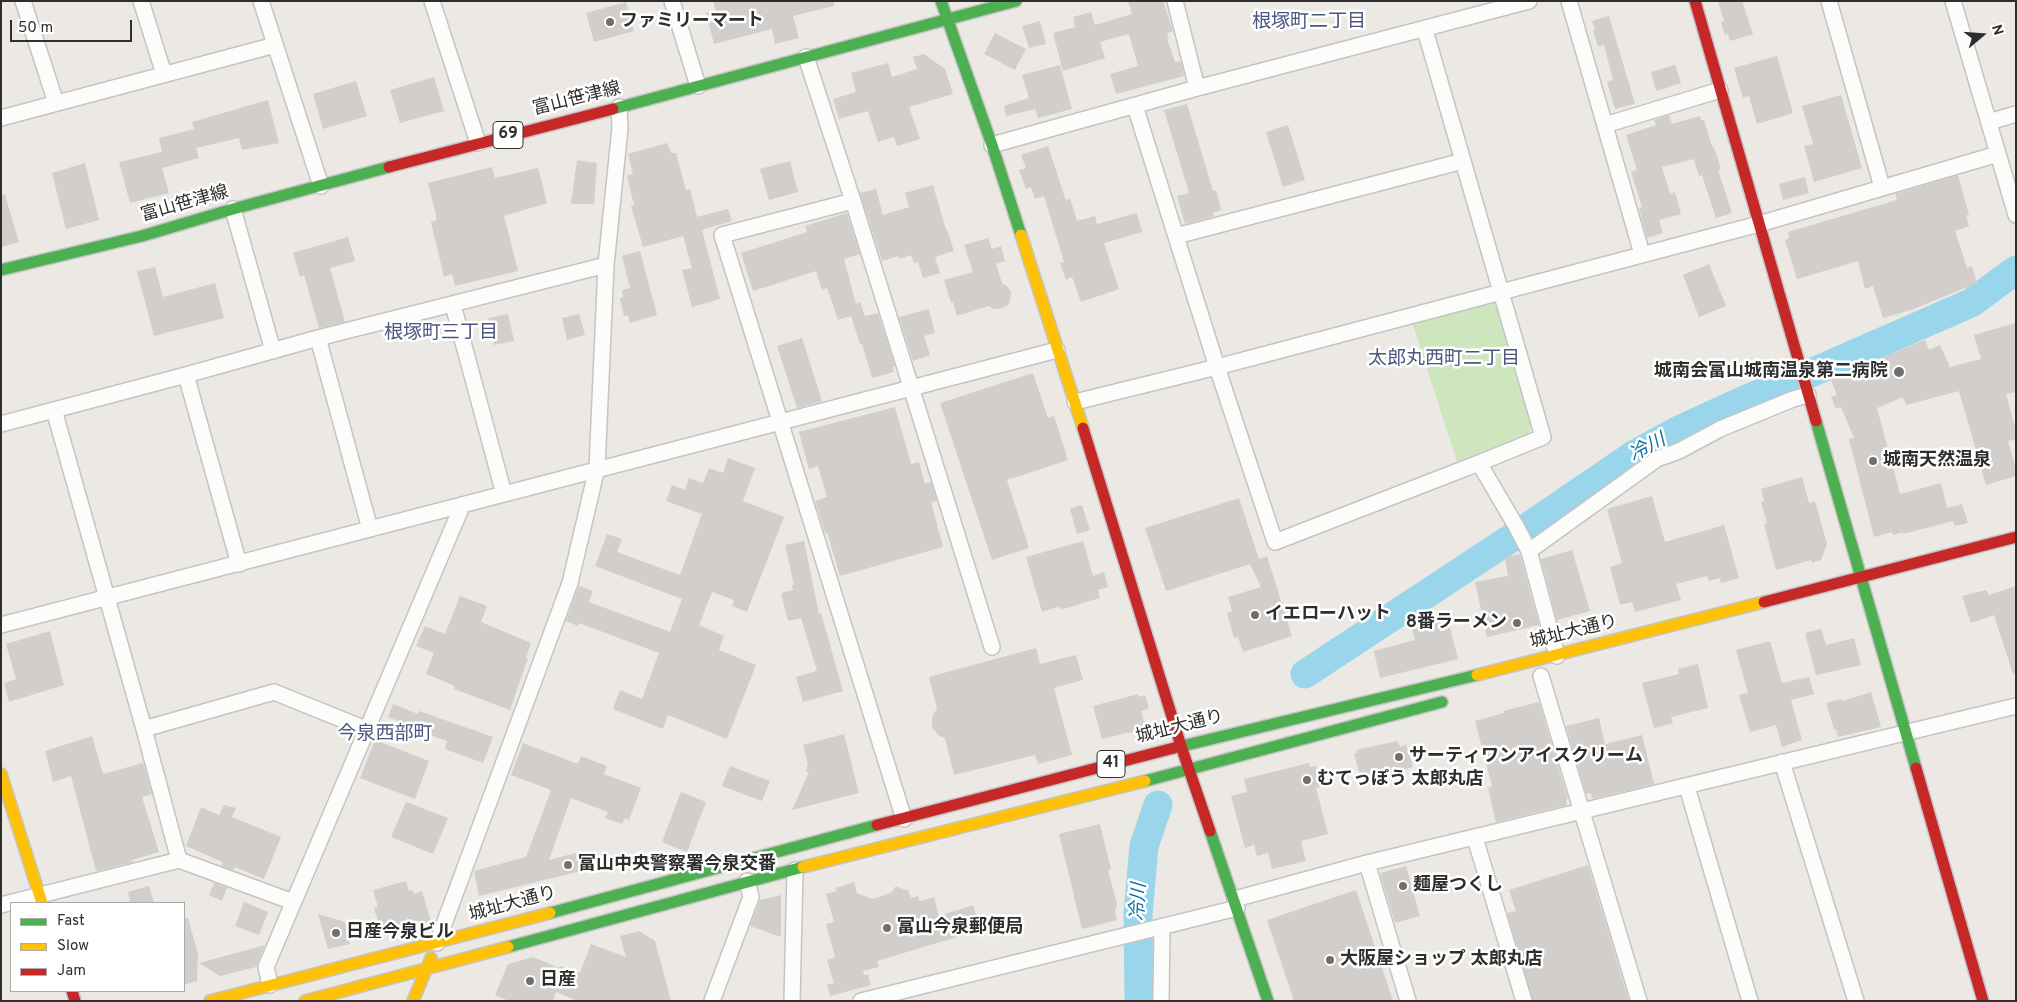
<!DOCTYPE html>
<meta charset="utf-8">
<style>
body{margin:0}
#map{position:relative;width:2017px;height:1002px;overflow:hidden;background:#ece8e4;font-family:Overpass,sans-serif}
canvas{display:block}
.frame{position:absolute;inset:0;border:2px solid #2e2e2e;pointer-events:none}
.legend{position:absolute;left:10px;top:902px;width:175px;height:90px;box-sizing:border-box;background:#fff;border:1px solid #ababab;margin:0;padding:6px 9px;list-style:none;font-size:15px;color:#2e2e2e}
.legend li{display:flex;align-items:center;gap:10px;height:25px}
.legend b{width:25px;border:1px solid #ababab}
.north{position:absolute;left:1957px;top:10px;width:50px;height:50px;-webkit-text-stroke:4px #fff;paint-order:stroke;rotate:72deg;font-size:14px;font-weight:700;line-height:20px;text-align:center;color:#2e2e2e}
.north::after{content:'';display:block;margin:auto;width:18px;height:22px;background:#2e2e2e;clip-path:polygon(50% 0,100% 100%,50% 72%,0 100%)}
.scale{position:absolute;left:10px;top:20px;width:122px;height:22px;box-sizing:border-box;border:2px solid #2e2e2e;border-top:0;padding-left:6px;font-size:15px;line-height:18px;white-space:nowrap;color:#2e2e2e;-webkit-text-stroke:4px #fff;paint-order:stroke}
</style>
<div id="map">
<canvas width="2017" height="1002"></canvas>
<div class="frame"></div>
<ul class="legend">
<li><b style="height:6px;background:#4caf50"></b>Fast</li>
<li><b style="height:6px;background:#ffc107"></b>Slow</li>
<li><b style="height:6px;background:#c62828"></b>Jam</li>
</ul>
<div class="north">N</div>
<div class="scale">50 m</div>
</div>
<script>
const ctx = document.querySelector('canvas').getContext('2d');
ctx.lineJoin = 'round';
function paint(path, color) { ctx.fillStyle = color; ctx.fill(path, 'evenodd'); }
const toPath = rows => new Path2D(rows.map(r => 'M' + r).join(''));
function trace(path, color, width, dash) { ctx.strokeStyle = color; ctx.lineWidth = width; ctx.lineCap = dash ? 'butt' : 'round'; ctx.setLineDash(dash || []); ctx.stroke(path); }
function drawText(font, color, halo, rows, align = 'center') {
  ctx.font = font + ' Overpass,"Noto Sans JP",sans-serif'; ctx.lineWidth = 5; ctx.setLineDash([]); ctx.textBaseline = 'middle'; ctx.strokeStyle = halo; ctx.fillStyle = color; for (const [text, x, y, turn = 0] of rows) {
    ctx.save(); ctx.translate(x, y); ctx.rotate((+turn || 0) * Math.PI / 180); ctx.textAlign = isNaN(turn) ? turn : align; if (halo) ctx.strokeText(text, 0, 0); ctx.fillText(text, 0, 0); ctx.restore();
  }
}
paint(toPath([
 [1489,302,1496,306,1531,426,1528,435,1457,462,1412,322]
]), '#cee6be');
trace(toPath([
 [1305,674,1516,535,1635,454,1679,430,1747,399,1813,372,1971,303,2016,270],
 [1139,1001,1138,914,1144,846,1158,805]
]), '#99d6ec', 29);
paint(toPath([
 [713,1,834,1,834,6,793,16,799,38,775,44,772,29,714,44,706,13,716,11],
 [1128,1,1163,1,1173,31,1167,33,1169,38,1167,39,1175,62,1181,61,1184,76,1116,94,1110,74,1138,66,1129,34,1100,42,1105,58,1063,71,1053,33,1075,27,1073,17,1091,12,1095,25,1132,14],
 [1718,1,1742,1,1753,34,1730,41,1728,34,1725,35,1721,22,1724,21],
 [626,2,634,31,594,42,586,13],
 [1609,16,1635,104,1615,109,1607,82,1613,80,1604,45,1598,47,1593,30,1595,29,1592,21],
 [1040,21,1046,44,1029,48,1022,26],
 [995,33,1026,49,1015,70,984,54],
 [924,54,945,69,953,94,909,107,920,139,897,146,894,137,878,142,868,111,839,119,833,99,856,92,851,73,888,63,892,77,917,69,913,57],
 [1777,56,1793,113,1757,124,1749,96,1743,98,1734,68],
 [1060,65,1072,109,1038,118,1035,109,1006,116,1004,106,1029,98,1022,75],
 [1675,65,1681,83,1656,91,1651,72],
 [434,77,444,111,400,123,390,90],
 [356,81,367,116,323,129,313,94],
 [1841,95,1862,168,1814,182,1804,146,1813,144,1802,106],
 [268,100,279,143,242,150,239,138,196,148,199,158,162,168,169,193,130,203,119,162,162,152,159,138,194,129,192,122],
 [1187,104,1213,191,1216,190,1221,210,1213,213,1214,216,1185,224,1177,196,1189,193,1164,110],
 [1669,115,1672,124,1700,116,1701,120,1704,120,1712,146,1713,146,1717,156,1721,169,1718,170,1732,213,1716,218,1702,175,1699,176,1694,159,1662,167,1670,194,1675,192,1681,214,1659,220,1663,233,1647,238,1639,208,1642,207,1631,172,1637,170,1626,135,1656,125,1654,120],
 [1288,125,1305,180,1283,187,1266,132],
 [667,143,671,153,676,153,686,190,690,189,697,217,728,209,732,221,702,230,720,299,692,307,682,270,692,268,683,236,643,247,631,206,634,205,627,176,633,174,628,154],
 [1048,146,1065,198,1067,200,1070,198,1077,221,1095,216,1097,224,1137,213,1142,232,1104,243,1119,289,1081,302,1072,277,1066,280,1060,263,1064,262,1044,196,1035,199,1031,187,1026,189,1019,170,1026,168,1021,155],
 [577,160,597,163,594,204,571,204],
 [790,161,798,192,769,200,760,169],
 [85,163,99,220,66,229,52,173],
 [492,167,495,178,538,168,547,203,504,216,518,271,455,286,452,274,444,277,431,222,437,220,428,183],
 [1958,175,1969,215,1966,216,1969,226,1955,231,1967,268,1972,266,1977,283,1911,310,1883,318,1873,286,1865,289,1858,261,1797,279,1785,240,1789,238,1788,232,1897,200,1895,194],
 [1805,177,1809,193,1783,200,1779,184],
 [933,185,946,230,947,230,954,251,935,257,940,273,923,278,918,262,914,263,911,255,899,259,898,256,882,261,860,193,876,189,883,215,909,207,905,193],
 [1,195,5,195,19,242,1,247],
 [847,213,860,254,844,259,856,304,860,302,865,316,878,313,895,366,892,367,894,372,872,378,862,344,860,344,851,316,838,320,827,288,822,290,816,271,753,291,741,253,807,232,805,226],
 [348,237,355,261,330,268,345,322,319,328,304,275,300,277,293,253],
 [988,238,992,249,1001,246,1005,261,996,264,1002,283,1008,287,1011,292,1010,301,1008,305,1000,309,994,309,988,306,957,316,953,302,951,303,944,280,973,272,964,245],
 [640,251,657,315,630,323,628,315,624,316,620,298,623,297,622,290,630,288,622,256],
 [1709,264,1726,306,1699,317,1683,275],
 [155,267,163,297,215,283,224,318,154,336,137,271],
 [929,309,935,333,924,336,930,355,913,361,899,317],
 [508,314,514,341,494,345,488,318],
 [579,314,585,335,567,340,562,318],
 [2016,323,2016,392,2006,394,2016,431,2016,439,2008,441,2016,469,2016,476,1986,485,1959,391,1906,405,1903,397,1877,408,1900,494,1941,483,1947,508,1962,504,1968,523,1955,526,1953,521,1903,534,1903,532,1893,535,1892,532,1874,537,1849,439,1854,438,1841,407,1836,409,1831,397,1837,395,1830,378,1925,340,1929,350,1940,345,1950,367,1981,359,1974,335],
 [802,338,822,401,797,408,777,346],
 [1033,373,1048,418,1054,416,1068,460,1007,480,1029,548,992,560,940,403],
 [895,407,911,464,919,462,925,484,931,482,937,501,931,502,943,547,840,576,827,532,825,533,815,501,827,497,818,466,809,469,799,432],
 [728,458,755,468,743,501,784,517,747,612,732,606,734,600,712,592,699,625,724,636,719,650,756,665,727,739,668,715,663,729,613,709,620,690,642,699,659,653,579,623,578,626,566,621,579,586,593,591,589,602,670,632,682,599,595,566,607,534,622,539,617,552,680,575,702,514,666,501,672,485,685,490,689,478,703,483,709,468,723,473],
 [1802,477,1809,503,1815,501,1827,544,1821,560,1812,563,1811,560,1776,570,1764,524,1767,523,1761,502,1764,501,1761,489],
 [1652,496,1665,542,1724,525,1739,578,1721,583,1720,578,1709,581,1707,576,1676,584,1681,600,1635,612,1632,602,1620,605,1610,567,1622,563,1607,509],
 [1239,498,1259,559,1267,556,1292,636,1243,652,1238,637,1234,638,1227,613,1232,611,1228,597,1261,587,1250,564,1166,591,1145,528],
 [1082,505,1090,530,1077,534,1070,509],
 [804,541,819,614,821,613,843,691,803,702,796,677,817,671,801,618,788,621,781,593,793,590,792,585,794,585,785,545],
 [1083,541,1093,576,1104,572,1108,587,1098,590,1100,598,1063,609,1057,607,1042,612,1026,557],
 [1572,550,1590,611,1557,620,1541,559],
 [1520,554,1539,625,1487,637,1475,582,1508,576,1505,557],
 [2016,586,2016,673,2013,674,1994,615,1971,623,1962,596,1986,590,1989,595],
 [460,596,487,606,481,622,531,643,526,658,528,658,510,710,454,689,455,686,426,674,434,653,416,646,425,626,445,634],
 [1447,616,1458,659,1380,678,1374,651,1415,640,1412,629,1433,623,1432,619],
 [1821,629,1826,645,1854,638,1861,665,1816,675,1805,633],
 [50,631,64,685,9,702,4,683,16,679,6,644],
 [1770,641,1782,683,1809,677,1814,694,1791,700,1802,740,1782,747,1776,725,1750,732,1739,695,1748,693,1736,650],
 [1036,648,1040,664,1076,655,1083,680,1054,688,1072,755,1038,764,1035,755,954,775,945,738,938,735,932,727,932,717,937,708,929,677],
 [1698,664,1708,708,1671,717,1673,723,1654,728,1642,683,1679,674,1678,669],
 [1871,692,1881,727,1838,737,1836,729,1834,729,1826,703,1842,699,1843,701],
 [1138,694,1138,697,1145,695,1149,708,1141,711,1145,725,1142,726,1143,729,1102,739,1093,706],
 [1539,702,1568,799,1566,799,1567,805,1496,822,1488,788,1492,786,1475,721,1504,713,1503,711],
 [393,704,418,714,419,711,493,737,483,763,445,749,447,741,413,729,413,727,388,717],
 [1599,718,1605,744,1642,735,1654,784,1592,799,1591,793,1586,794,1566,726],
 [844,734,859,793,792,810,809,772,806,771,808,765,803,745],
 [92,736,103,774,143,763,152,794,142,797,159,852,132,860,133,862,96,871,71,776,53,782,45,751],
 [375,740,429,761,415,799,360,778],
 [1397,741,1401,747,1406,744,1413,767,1381,776,1376,783,1366,785,1362,782,1354,754,1357,753,1356,750],
 [523,743,578,764,581,756,607,766,604,774,641,788,629,820,625,818,622,824,605,818,608,812,571,798,549,860,576,853,581,871,479,896,474,871,526,857,551,790,511,775],
 [1309,763,1310,767,1316,766,1321,786,1316,788,1328,834,1301,841,1306,861,1272,869,1268,853,1257,856,1254,845,1245,848,1231,796,1247,792,1244,779],
 [730,766,770,781,762,801,722,786],
 [681,792,706,802,687,852,662,842],
 [406,802,448,818,433,854,391,837],
 [224,805,236,808,232,817,281,837,264,879,235,867,234,870,222,866,223,862,186,846,201,807,219,815],
 [1100,824,1111,869,1108,870,1117,904,1115,911,1117,920,1082,929,1059,834],
 [1588,865,1629,1001,1533,1001,1507,913,1516,911,1509,890],
 [1406,866,1420,916,1395,923,1380,873],
 [406,881,409,891,413,890,414,894,422,891,431,922,396,935,383,936,374,908,378,907,373,890],
 [854,882,857,893,872,899,891,893,896,886,905,890,908,890,911,898,918,896,920,901,934,897,939,916,973,905,979,924,975,925,977,931,877,961,879,967,863,971,864,975,868,974,871,985,830,996,827,985,834,983,827,960,835,957,826,924,834,922,826,894,837,891,836,888],
 [214,883,227,888,222,901,209,895],
 [149,886,154,903,130,903,128,892],
 [1356,890,1393,1001,1294,1001,1267,920],
 [781,895,781,937,750,926,760,900],
 [244,902,268,912,259,935,235,926],
 [318,914,345,922,350,944,328,949],
 [184,918,188,918,198,954,197,981,184,985],
 [639,931,655,941,671,1001,578,1001,556,992,553,1001,509,1001,495,995,508,964,533,957,559,968,560,966,580,973,591,944,626,957,620,936],
 [265,945,256,967,220,976,199,963]
]), '#d1cecb');
const street = toPath([
 [23,1,56,103],
 [141,1,164,74],
 [261,1,321,186],
 [432,1,478,143],
 [672,1,698,86],
 [1175,1,1197,88],
 [1569,1,1642,254],
 [1829,1,1882,187],
 [1953,1,2016,215],
 [1425,30,1543,437,1479,463],
 [806,57,853,201,992,647],
 [1135,106,1217,367,1275,542,1479,463,1516,526,1529,551,1557,656],
 [1,118,275,45],
 [1989,122,2016,114],
 [1605,125,1720,90],
 [992,145,1197,88,1529,1],
 [853,201,722,235,904,819],
 [233,209,273,351],
 [1176,236,1463,161],
 [453,305,504,494],
 [318,338,370,529],
 [186,375,239,564],
 [1075,402,1217,367,1759,224,1998,154],
 [54,410,144,729,179,860],
 [1,424,186,375,318,338,606,265],
 [1529,551,1657,459,1679,451,1720,429,1793,399,1808,395],
 [1,625,1057,350],
 [1541,676,1639,1001],
 [144,729,274,692,368,730],
 [1782,762,1856,1001],
 [1687,787,1750,1001],
 [1475,838,1524,1001],
 [1367,863,1408,1001],
 [1235,899,1367,863,2016,706],
 [1,905,179,860,293,902],
 [437,943,570,583,597,468,606,265,620,128,619,107],
 [270,985,266,967,462,506],
 [712,1001,751,897,747,881],
 [792,1001,795,870],
 [861,1001,1237,908],
 [1161,1001,1162,927]
]);
const fast = toPath([
 [941,1,992,145,1021,235],
 [613,109,1016,1],
 [1,270,142,236,233,209,389,167],
 [1816,421,1916,768],
 [1174,748,1477,675],
 [1145,781,1442,702],
 [1210,831,1268,1001],
 [550,913,877,825],
 [508,947,803,867]
]);
const slow = toPath([
 [1021,235,1083,428],
 [1477,675,1764,602],
 [1,774,42,903],
 [803,867,1145,781],
 [210,1001,550,913],
 [305,1001,508,947],
 [413,1001,431,958]
]);
const jam = toPath([
 [1695,1,1816,421],
 [389,167,613,109],
 [1083,428,1181,746,1210,831],
 [1764,602,2016,537],
 [1916,768,1983,1001],
 [877,825,1174,748],
 [72,991,75,1001]
]);
trace(street, '#c5c4c5', 18);
trace(fast, '#c5c4c5', 14);
trace(slow, '#c5c4c5', 14);
trace(jam, '#c5c4c5', 14);
trace(street, '#fcfcfb', 15);
trace(fast, '#4caf50', 11);
trace(slow, '#ffc107', 11);
trace(jam, '#c62828', 11);
for (const [x, y, r, color] of [
 [610,22,5,"#706f6e"],
 [1899,372,6,"#706f6e"],
 [1873,461,5,"#706f6e"],
 [1255,615,5,"#706f6e"],
 [1517,623,5,"#706f6e"],
 [1399,757,5,"#706f6e"],
 [1307,780,5,"#706f6e"],
 [568,865,5,"#706f6e"],
 [1403,886,5,"#706f6e"],
 [887,928,5,"#706f6e"],
 [336,933,5,"#706f6e"],
 [1330,960,5,"#706f6e"],
 [530,981,5,"#706f6e"]
]) { const dot = new Path2D(); dot.arc(x, y, r, 0, 2 * Math.PI); ctx.fillStyle = color; ctx.fill(dot); trace(dot, '#fff', 2); }
for (const [x, y, w] of [
 [508,135,30],
 [1111,764,28]
]) { const box = new Path2D(); box.roundRect(x - w / 2, y - 13.5, w, 27, 4); ctx.fillStyle = '#fff'; ctx.fill(box); trace(box, '#2e2e2e', 1); }
drawText('bold 16px', '#2e2e2e', null, [
 ["69",508,135],
 ["41",1111,764]
]);
drawText('bold 18px', '#2e2e2e', '#fff', [
 ["ファミリーマート",620,22],
 ["城南会富山城南温泉第二病院",1888,372,"right"],
 ["城南天然温泉",1883,461],
 ["イエローハット",1265,615],
 ["8番ラーメン",1507,623,"right"],
 ["サーティワンアイスクリーム",1409,757],
 ["むてっぽう 太郎丸店",1317,780],
 ["富山中央警察署今泉交番",578,865],
 ["麺屋つくし",1413,886],
 ["富山今泉郵便局",897,928],
 ["日産今泉ビル",346,933],
 ["大阪屋ショップ 太郎丸店",1340,960],
 ["日産",540,981]
], 'left');
drawText('18px', '#2e2e2e', '#fff', [
 ["富山笹津線",577,100,-14],
 ["富山笹津線",185,205,-16],
 ["城址大通り",1574,633,-14],
 ["城址大通り",1180,728,-14],
 ["城址大通り",513,905,-15]
]);
drawText('19px', '#4d5680', '#fff', [
 ["根塚町二丁目",1309,23],
 ["根塚町三丁目",441,334],
 ["太郎丸西町二丁目",1444,360],
 ["今泉西部町",385,735]
]);
drawText('italic 19px', '#0d6fa3', '#fff', [
 ["冷川",1648,449,-28],
 ["冷川",1140,902,-87]
]);
</script>
